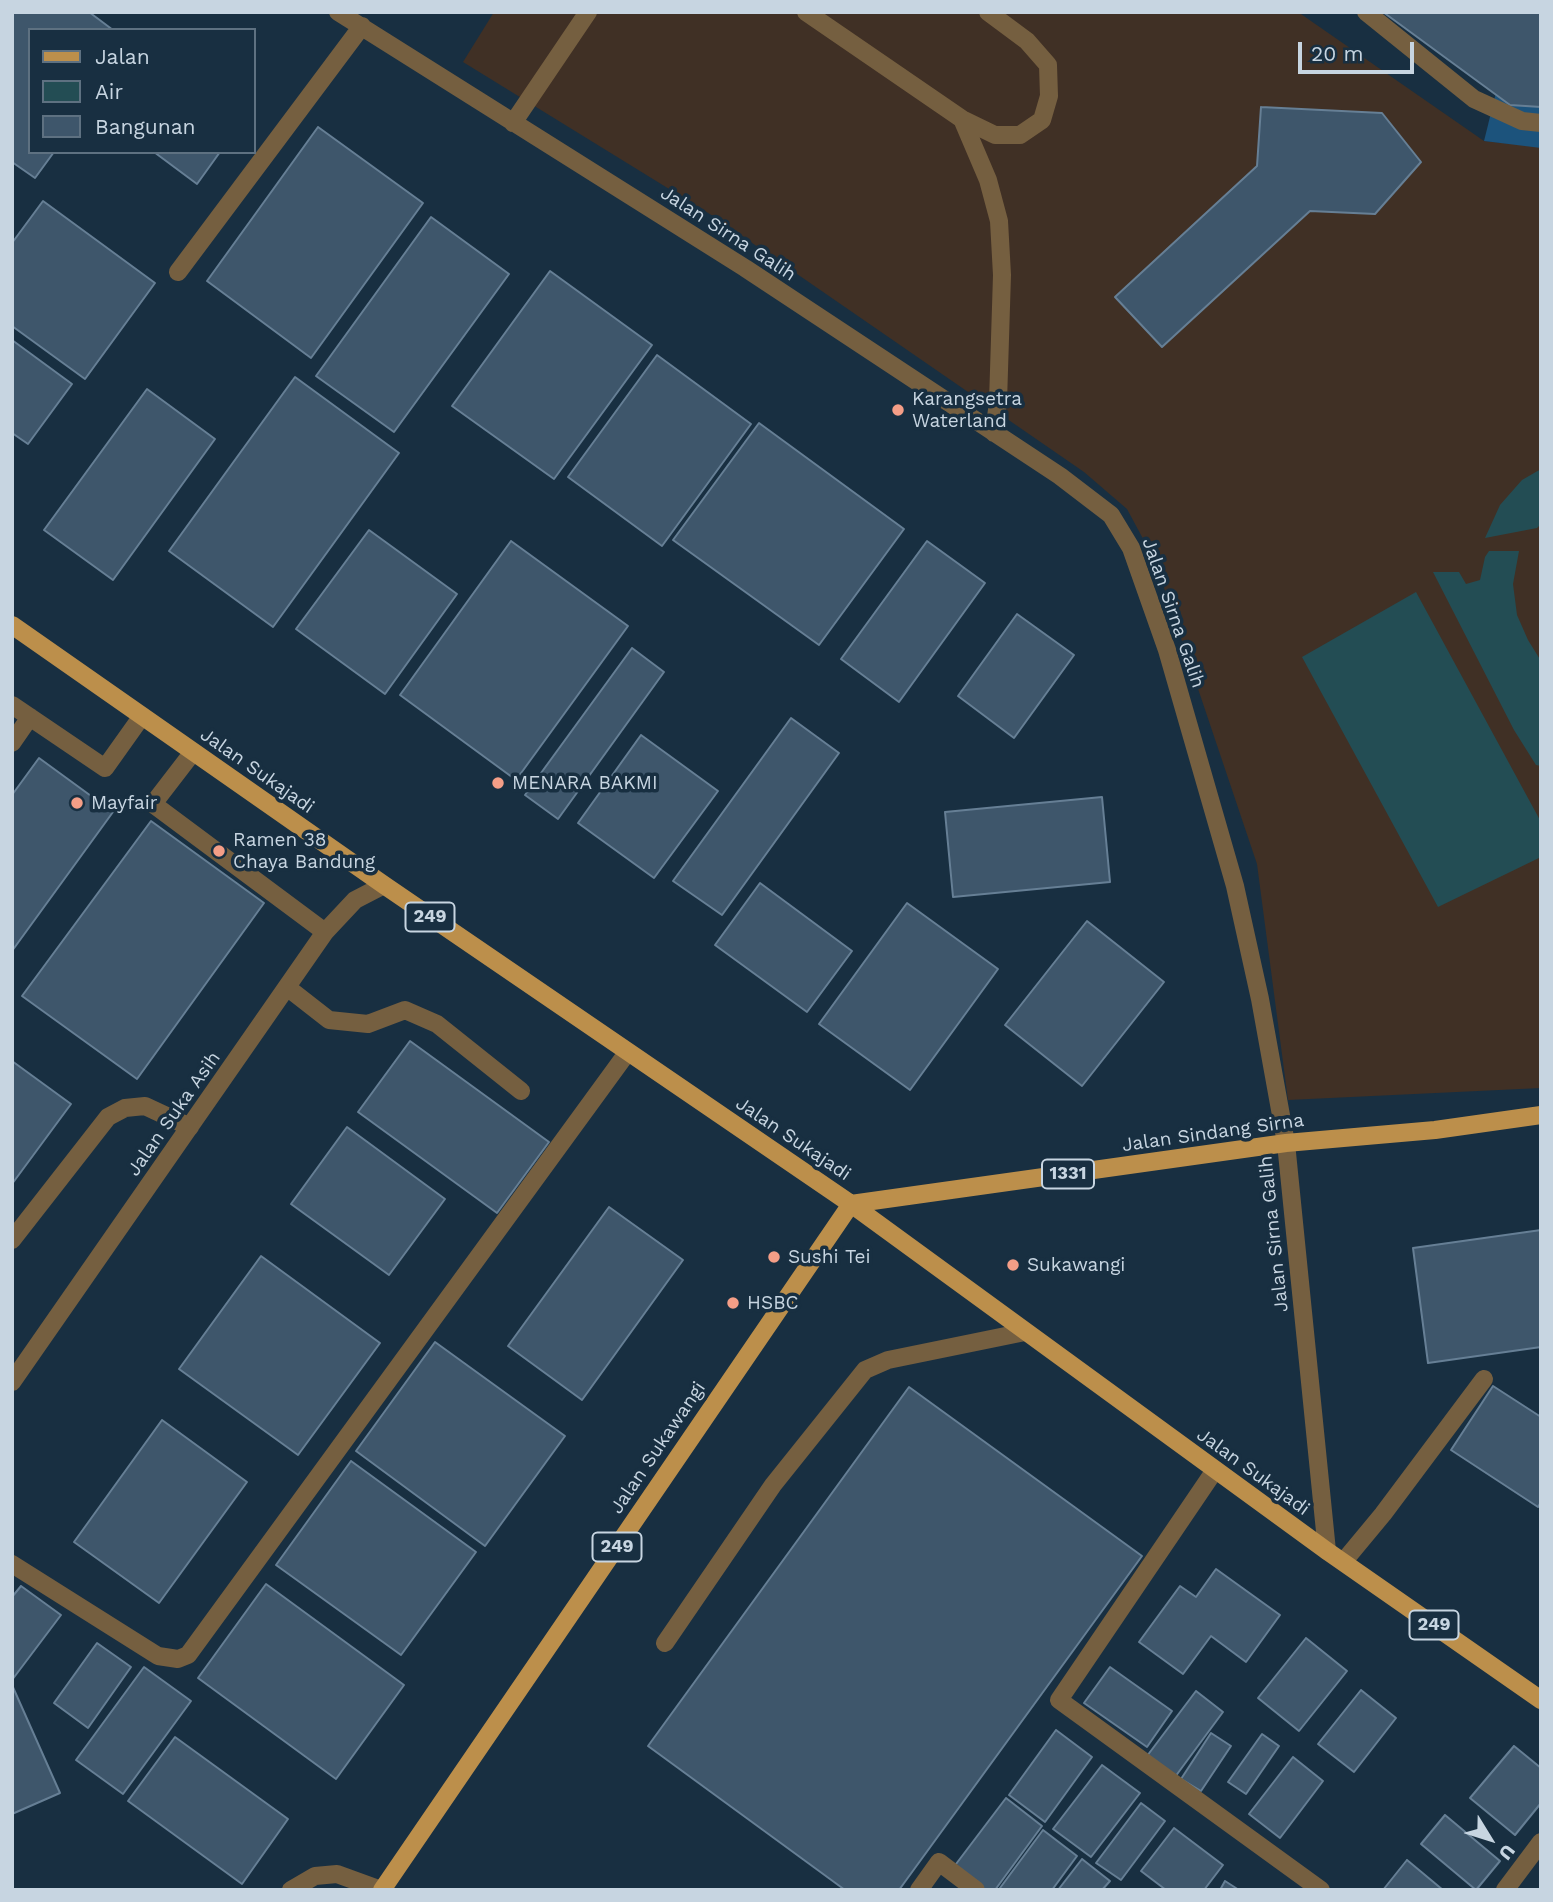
<!DOCTYPE html>
<style>
body{margin:0}
#map{position:relative;width:1553px;height:1902px;overflow:hidden;background:#182f41;font-family:"Work Sans",sans-serif}
canvas{display:block}
.frame{position:absolute;inset:0;border:14px solid #c7d5e1;pointer-events:none}
.legend{position:absolute;left:28px;top:28px;width:228px;height:126px;box-sizing:border-box;background:#182f41;border:2px solid #5e7181;margin:0;padding:9px 12px;list-style:none;font-size:21px;color:#c7d5e1}
.legend li{display:flex;align-items:center;gap:14px;height:35px}
.legend b{width:35px;border:2px solid #5e7181}
.north{position:absolute;left:1455px;top:1804px;width:70px;height:70px;-webkit-text-stroke:5px #182f41;paint-order:stroke;rotate:128deg;font-size:19px;font-weight:700;line-height:28px;text-align:center;color:#c7d5e1}
.north::after{content:'';display:block;margin:auto;width:24px;height:32px;background:#c7d5e1;clip-path:polygon(50% 0,100% 100%,50% 72%,0 100%)}
.scale{position:absolute;left:1298px;top:42px;width:116px;height:32px;box-sizing:border-box;border:4px solid #c7d5e1;border-top:0;padding-left:9px;font-size:21px;line-height:24px;white-space:nowrap;color:#c7d5e1;-webkit-text-stroke:5px #182f41;paint-order:stroke}
</style>
<div id="map">
<canvas width="1553" height="1902"></canvas>
<div class="frame"></div>
<ul class="legend">
<li><b style="height:9px;background:#bc8f4b"></b>Jalan</li>
<li><b style="height:19px;background:#234d54"></b>Air</li>
<li><b style="height:19px;background:#3e566b"></b>Bangunan</li>
</ul>
<div class="north">U</div>
<div class="scale">20 m</div>
</div>
<script>
const ctx = document.querySelector('canvas').getContext('2d');
ctx.lineJoin = 'round';
function paint(path, color) { ctx.fillStyle = color; ctx.fill(path, 'evenodd'); }
const toPath = rows => new Path2D(rows.map(r => 'M' + r).join(''));
function trace(path, color, width, dash) { ctx.strokeStyle = color; ctx.lineWidth = width; ctx.lineCap = dash ? 'butt' : 'round'; ctx.setLineDash(dash || []); ctx.stroke(path); }
function drawText(font, color, halo, rows, align = 'center') {
  ctx.font = font + ' "Work Sans",sans-serif'; ctx.lineWidth = 7; ctx.setLineDash([]); ctx.textBaseline = 'middle'; ctx.strokeStyle = halo; ctx.fillStyle = color; for (const [text, x, y, turn = 0] of rows) {
    ctx.save(); ctx.translate(x, y); ctx.rotate((+turn || 0) * Math.PI / 180); ctx.textAlign = isNaN(turn) ? turn : align; if (halo) ctx.strokeText(text, 0, 0); ctx.fillText(text, 0, 0); ctx.restore();
  }
}
paint(toPath([
 [494,12,1298,12,1484,141,1541,147,1541,1088,1288,1100,1257,864,1155,561,1127,509,1084,472,713,216,463,62]
]), '#403025');
paint(toPath([
 [1516,12,1541,12,1541,148,1484,141]
]), '#1c537c');
paint(toPath([
 [1541,469,1541,524,1537,528,1485,538,1500,505,1522,480],
 [1489,551,1519,551,1513,584,1517,615,1528,640,1541,661,1541,766,1536,765,1514,730,1433,572,1459,572,1466,584,1480,580,1485,557],
 [1416,592,1541,822,1541,857,1438,907,1302,657]
]), '#234d54');
const building = toPath([
 [12,12,89,12,113,30,30,30,30,152,54,152,35,178,12,162,12,12],
 [1383,12,1541,12,1541,107,1510,105,1383,12],
 [1261,107,1382,113,1421,162,1375,214,1310,211,1162,347,1115,297,1257,166,1261,107],
 [318,127,423,203,311,358,207,281,318,127],
 [154,152,220,152,197,184,154,152],
 [43,201,155,283,85,379,12,326,12,243,43,201],
 [431,217,509,274,394,432,316,376,431,217],
 [550,271,652,345,554,479,452,406,550,271],
 [12,340,72,384,28,444,12,433,12,340],
 [657,355,751,424,662,546,568,477,657,355],
 [295,377,399,453,273,627,169,551,295,377],
 [147,389,215,439,113,580,44,530,147,389],
 [759,423,904,529,819,645,673,540,759,423],
 [369,530,457,594,385,694,296,629,369,530],
 [511,541,628,626,516,780,400,695,511,541],
 [927,541,985,583,899,702,841,659,927,541],
 [1017,614,1074,655,1014,738,958,696,1017,614],
 [632,648,664,672,558,819,525,795,632,648],
 [791,718,839,753,722,915,673,881,791,718],
 [641,735,718,791,654,878,578,823,641,735],
 [39,758,113,812,12,951,12,795,39,758],
 [1102,797,1110,882,953,897,945,812,1102,797],
 [151,821,264,903,137,1079,22,996,151,821],
 [760,883,852,951,807,1012,715,945,760,883],
 [907,903,998,969,910,1090,819,1024,907,903],
 [1087,921,1164,982,1082,1086,1005,1025,1087,921],
 [410,1041,549,1142,497,1213,358,1112,410,1041],
 [12,1061,71,1104,12,1184,12,1061],
 [347,1127,445,1199,389,1275,291,1204,347,1127],
 [609,1207,683,1260,582,1400,508,1346,609,1207],
 [1541,1230,1541,1347,1428,1363,1413,1248,1541,1230],
 [261,1256,380,1343,298,1455,179,1369,261,1256],
 [435,1342,565,1436,485,1546,356,1451,435,1342],
 [1493,1386,1541,1417,1541,1502,1538,1507,1451,1450,1493,1386],
 [909,1387,1142,1556,899,1890,845,1890,648,1746,909,1387],
 [162,1420,247,1482,159,1603,74,1542,162,1420],
 [351,1461,476,1552,401,1655,276,1565,351,1461],
 [1216,1569,1280,1615,1246,1662,1211,1636,1183,1674,1139,1642,1180,1586,1196,1597,1216,1569],
 [266,1584,404,1685,336,1779,198,1678,266,1584],
 [21,1586,61,1615,12,1680,12,1597,21,1586],
 [1306,1638,1347,1671,1299,1731,1258,1698,1306,1638],
 [97,1643,131,1667,88,1728,54,1703,97,1643],
 [144,1667,191,1701,123,1794,76,1760,144,1667],
 [1110,1667,1172,1711,1147,1747,1084,1703,1110,1667],
 [12,1685,60,1793,12,1814,12,1685],
 [1361,1690,1396,1718,1354,1772,1318,1744,1361,1690],
 [1196,1691,1223,1712,1175,1777,1147,1756,1196,1691],
 [1056,1730,1092,1757,1045,1822,1009,1795,1056,1730],
 [1211,1733,1231,1746,1201,1791,1181,1779,1211,1733],
 [1262,1734,1279,1746,1246,1794,1228,1782,1262,1734],
 [175,1737,288,1819,242,1884,128,1801,175,1737],
 [1514,1746,1541,1768,1541,1803,1515,1835,1470,1798,1514,1746],
 [1293,1757,1323,1781,1280,1838,1249,1814,1293,1757],
 [1102,1765,1140,1793,1091,1857,1053,1829,1102,1765],
 [1006,1798,1042,1826,995,1890,983,1890,953,1868,1006,1798],
 [1141,1803,1165,1821,1121,1880,1096,1863,1141,1803],
 [1445,1815,1500,1861,1476,1890,1421,1844,1445,1815],
 [1174,1828,1223,1865,1204,1890,1166,1890,1141,1871,1174,1828],
 [1043,1830,1077,1856,1052,1890,1003,1890,1000,1888,1043,1830],
 [1082,1859,1110,1881,1102,1890,1058,1890,1082,1859],
 [1407,1860,1443,1890,1383,1890,1407,1860],
 [1225,1881,1239,1890,1220,1890,1225,1881]
]);
paint(building, '#3e566b');
trace(building, '#667f95', 2);
trace(toPath([
 [338,12,745,268,1060,476,1111,515,1131,548,1167,650,1235,886,1260,999,1286,1143,1327,1551],
 [806,12,962,119,995,135,1020,135,1042,120,1049,96,1048,65,1027,41,988,12],
 [1366,12,1474,99,1522,121,1541,123],
 [962,119,988,180,999,221,1002,275,998,402,994,433],
 [513,123,588,12],
 [178,272,362,26],
 [12,705,105,768,142,716],
 [12,743,30,717],
 [193,752,153,804,325,932],
 [288,988,329,1020,368,1024,405,1010,437,1024,521,1091],
 [12,1240,108,1117,125,1108,145,1106,190,1127],
 [12,1382,325,932,355,900,384,885],
 [1215,1470,1059,1700,1321,1890],
 [1344,1561,1383,1514,1484,1379],
 [12,1564,158,1656,178,1659,188,1655,627,1053],
 [665,1643,773,1485,865,1370,888,1360,1025,1332],
 [291,1890,315,1876,337,1874,381,1890],
 [919,1890,939,1862,976,1890],
 [1505,1890,1541,1842]
]), '#755f40', 18);
trace(toPath([
 [12,625,384,885,851,1204,1327,1551,1541,1700],
 [851,1204,1286,1143,1435,1130,1541,1115],
 [382,1890,851,1204]
]), '#bc8f4b', 18);
for (const [x, y, r, color] of [
 [898,410,7,"#f49e87"],
 [498,783,7,"#f49e87"],
 [77,803,7,"#f49e87"],
 [219,851,7,"#f49e87"],
 [774,1257,7,"#f49e87"],
 [1013,1265,7,"#f49e87"],
 [733,1303,7,"#f49e87"]
]) { const dot = new Path2D(); dot.arc(x, y, r, 0, 2 * Math.PI); ctx.fillStyle = color; ctx.fill(dot); trace(dot, '#182f41', 2.5); }
for (const [x, y, w] of [
 [430,917,49],
 [1068,1174,52],
 [617,1547,49],
 [1434,1625,49]
]) { const box = new Path2D(); box.roundRect(x - w / 2, y - 14.5, w, 29, 5); ctx.fillStyle = '#182f41'; ctx.fill(box); trace(box, '#c7d5e1', 2); }
drawText('bold 18px', '#c7d5e1', null, [
 ["249",430,917],
 ["1331",1068,1174],
 ["249",617,1547],
 ["249",1434,1625]
]);
drawText('19px', '#c7d5e1', '#182f41', [
 ["Jalan Sirna Galih",728,234,33],
 ["Jalan Sirna Galih",1173,613,71],
 ["Jalan Sukajadi",257,771,35],
 ["Jalan Suka Asih",174,1114,-55],
 ["Jalan Sindang Sirna",1213,1133,-8],
 ["Jalan Sukajadi",793,1139,34],
 ["Jalan Sirna Galih",1274,1234,-96],
 ["Jalan Sukawangi",658,1448,-56],
 ["Jalan Sukajadi",1253,1472,36]
]);
drawText('19px', '#c7d5e1', '#182f41', [
 ["Karangsetra",912,399],
 ["Waterland",912,421],
 ["MENARA BAKMI",512,783],
 ["Mayfair",91,803],
 ["Ramen 38",233,840],
 ["Chaya Bandung",233,862],
 ["Sushi Tei",788,1257],
 ["Sukawangi",1027,1265],
 ["HSBC",747,1303]
], 'left');
</script>
